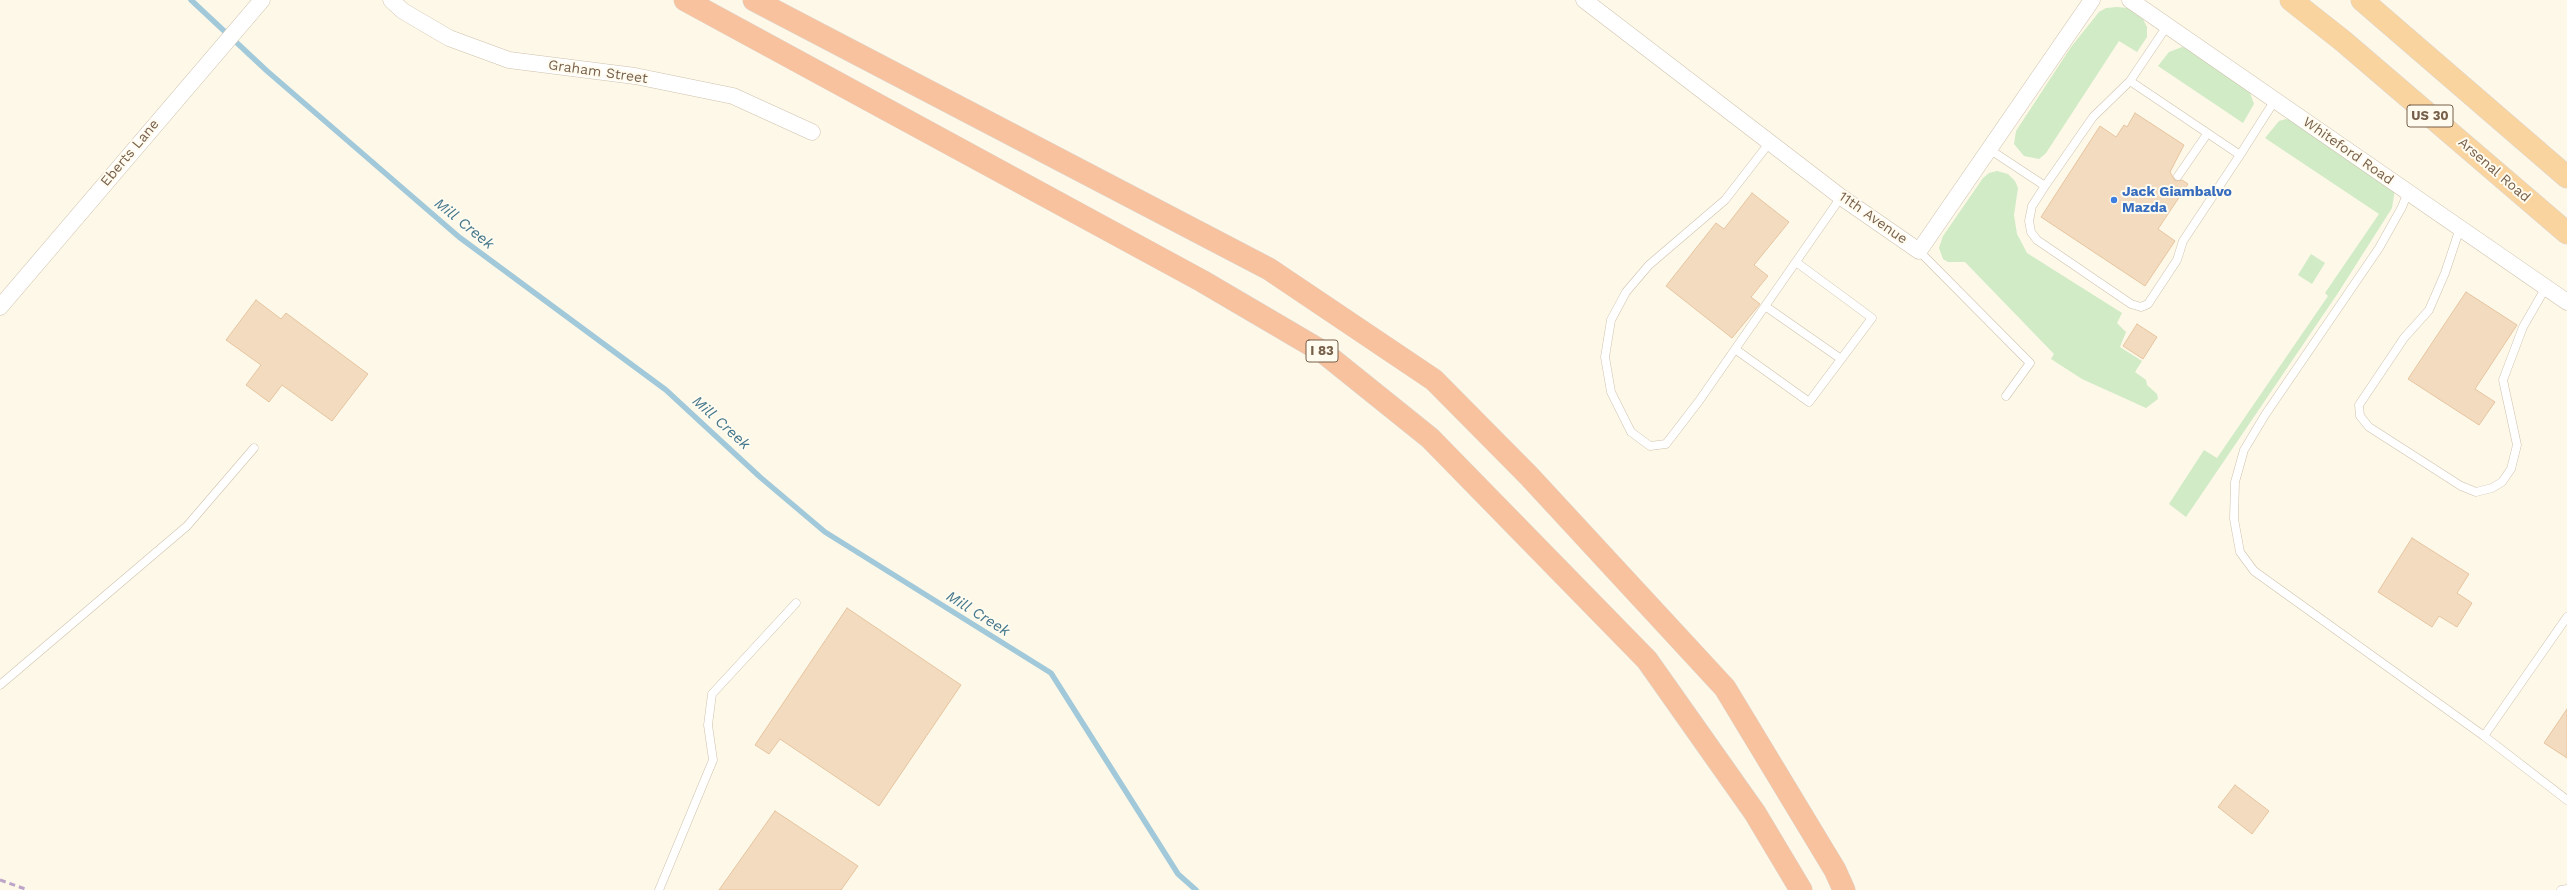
<!DOCTYPE html>
<style>
body{margin:0}
canvas{display:block;background:#fdf8e8}
</style>
<canvas width="2567" height="890"></canvas>
<script>
const ctx = document.querySelector('canvas').getContext('2d');
ctx.lineJoin = 'round';
function paint(path, color) { ctx.fillStyle = color; ctx.fill(path, 'evenodd'); }
const toPath = rows => new Path2D(rows.map(r => 'M' + r).join(''));
function trace(path, color, width, dash) { ctx.strokeStyle = color; ctx.lineWidth = width; ctx.lineCap = dash ? 'butt' : 'round'; ctx.setLineDash(dash || []); ctx.stroke(path); }
function drawText(font, color, halo, rows, align = 'center') {
  ctx.font = font + ' "Work Sans",sans-serif'; ctx.lineWidth = 4; ctx.setLineDash([]); ctx.textBaseline = 'middle'; ctx.strokeStyle = halo; ctx.fillStyle = color; for (const [text, x, y, turn = 0] of rows) {
    ctx.save(); ctx.translate(x, y); ctx.rotate((+turn || 0) * Math.PI / 180); ctx.textAlign = isNaN(turn) ? turn : align; if (halo) ctx.strokeText(text, 0, 0); ctx.fillText(text, 0, 0); ctx.restore();
  }
}
paint(toPath([
 [2117,7,2128,8,2143,19,2147,27,2147,37,2137,52,2119,41,2046,153,2039,159,2024,156,2014,144,2016,131,2071,47,2099,12,2106,8],
 [2182,47,2189,49,2249,90,2254,104,2243,123,2158,66,2169,52],
 [2286,119,2294,121,2395,189,2392,208,2338,293,2186,517,2169,504,2204,450,2217,458,2328,296,2325,293,2379,214,2265,138,2279,121],
 [1997,171,2008,174,2015,181,2018,188,2014,215,2017,234,2027,253,2122,313,2117,323,2126,332,2120,347,2142,361,2135,372,2146,380,2147,385,2157,394,2158,399,2146,408,2082,379,2051,359,2054,354,1965,262,1948,262,1943,259,1939,248,1943,236,1983,178,1989,173],
 [2311,254,2325,263,2312,284,2298,275]
]), '#d0ebc5');
trace(toPath([
 [191,0,267,71,459,237,666,390,760,477,825,532,1051,673,1178,874,1196,890]
]), '#a1c9da', 5.5);
const building = toPath([
 [2135,113,2184,145,2170,172,2175,181,2182,180,2188,184,2158,229,2175,241,2145,286,2041,217,2100,126,2116,137,2124,125,2127,127,2135,113],
 [1752,193,1789,222,1754,265,1768,276,1751,297,1760,304,1732,338,1666,286,1716,223,1724,229,1752,193],
 [2466,292,2517,325,2475,389,2495,402,2479,425,2408,379,2466,292],
 [256,300,281,319,286,313,368,374,332,421,282,385,269,402,246,385,261,365,226,340,256,300],
 [2137,324,2157,337,2143,359,2123,346,2137,324],
 [2412,538,2469,574,2457,593,2472,603,2457,627,2439,616,2432,627,2378,592,2412,538],
 [847,608,961,685,879,806,780,739,769,754,755,745,847,608],
 [2567,709,2567,758,2544,743,2567,709],
 [2235,785,2269,811,2252,834,2218,807,2235,785],
 [775,811,858,866,841,890,719,890,775,811]
]);
paint(building, '#f3dbbf');
trace(building, '#e6c49f', 1);
const service = toPath([
 [2130,81,2240,155,2275,100],
 [1770,142,1725,200,1649,265,1626,292,1611,320,1605,357,1611,392,1631,432,1650,446,1666,444,1699,401,1841,197],
 [1989,149,2045,186,2093,117,2130,81,2167,26],
 [2178,176,2207,134],
 [2045,186,2032,206,2029,221,2031,232,2037,240,2131,304,2141,307,2148,304,2177,260,2183,241,2240,155],
 [2408,192,2402,207,2379,248,2265,415,2244,450,2235,482,2234,519,2240,552,2254,571,2484,736,2567,800],
 [2460,228,2445,273,2429,310,2404,338,2359,405,2360,416,2369,427,2461,486,2476,492,2492,488,2502,482,2511,469,2517,445,2503,380,2523,327,2546,287],
 [1919,251,2030,363,2006,396],
 [1765,306,1841,359],
 [1735,349,1809,402,1872,318,1796,262],
 [0,685,187,526,254,448],
 [2484,736,2567,617],
 [659,890,713,760,708,725,712,694,796,603],
 [2561,890,2567,889]
]);
const minor = toPath([
 [391,0,403,11,449,38,509,60,635,76,733,96,812,132],
 [1584,0,1841,197,1919,251,2092,0],
 [2130,0,2567,302],
 [0,307,262,0]
]);
const trunk = toPath([
 [2291,0,2343,41,2567,233],
 [2362,0,2567,177]
]);
const motorway = toPath([
 [685,0,1202,281,1323,352,1430,438,1647,660,1755,813,1801,890],
 [754,0,1269,269,1434,380,1529,476,1725,688,1835,870,1844,890]
]);
trace(service, '#cfc1ad', 9);
trace(minor, '#cfc1ad', 17);
trace(trunk, '#dcd6d0', 23);
trace(motorway, '#dcd6d0', 23);
trace(service, '#fff', 8);
trace(minor, '#fff', 16);
trace(trunk, '#fad49e', 22);
trace(motorway, '#f8c29e', 22);
trace(toPath([
 [0,880,28,890]
]), '#bca5c8', 3, [6, 4]);
for (const [x, y, r, color] of [
 [2114,200,4,"#3f7fe0"]
]) { const dot = new Path2D(); dot.arc(x, y, r, 0, 2 * Math.PI); ctx.fillStyle = color; ctx.fill(dot); trace(dot, '#fffbef', 1.5); }
for (const [x, y, w] of [
 [2430,116,46],
 [1322,351,32]
]) { const box = new Path2D(); box.roundRect(x - w / 2, y - 11, w, 22, 3); ctx.fillStyle = '#fffbef'; ctx.fill(box); trace(box, '#78614b', 1); }
drawText('bold 13px', '#78614b', null, [
 ["US 30",2430,116],
 ["I 83",1322,351]
]);
drawText('14px', '#78614b', '#fffbef', [
 ["Graham Street",598,72,8],
 ["Whiteford Road",2348,151,35],
 ["Eberts Lane",130,153,-50],
 ["Arsenal Road",2494,170,41],
 ["11th Avenue",1873,218,35]
]);
drawText('bold 14px', '#366cbe', '#fffbef', [
 ["Jack Giambalvo",2122,192],
 ["Mazda",2122,208]
], 'left');
drawText('italic 15px', '#43768b', '#fffbef', [
 ["Mill Creek",464,224,39],
 ["Mill Creek",721,423,42],
 ["Mill Creek",978,614,32]
]);
</script>
